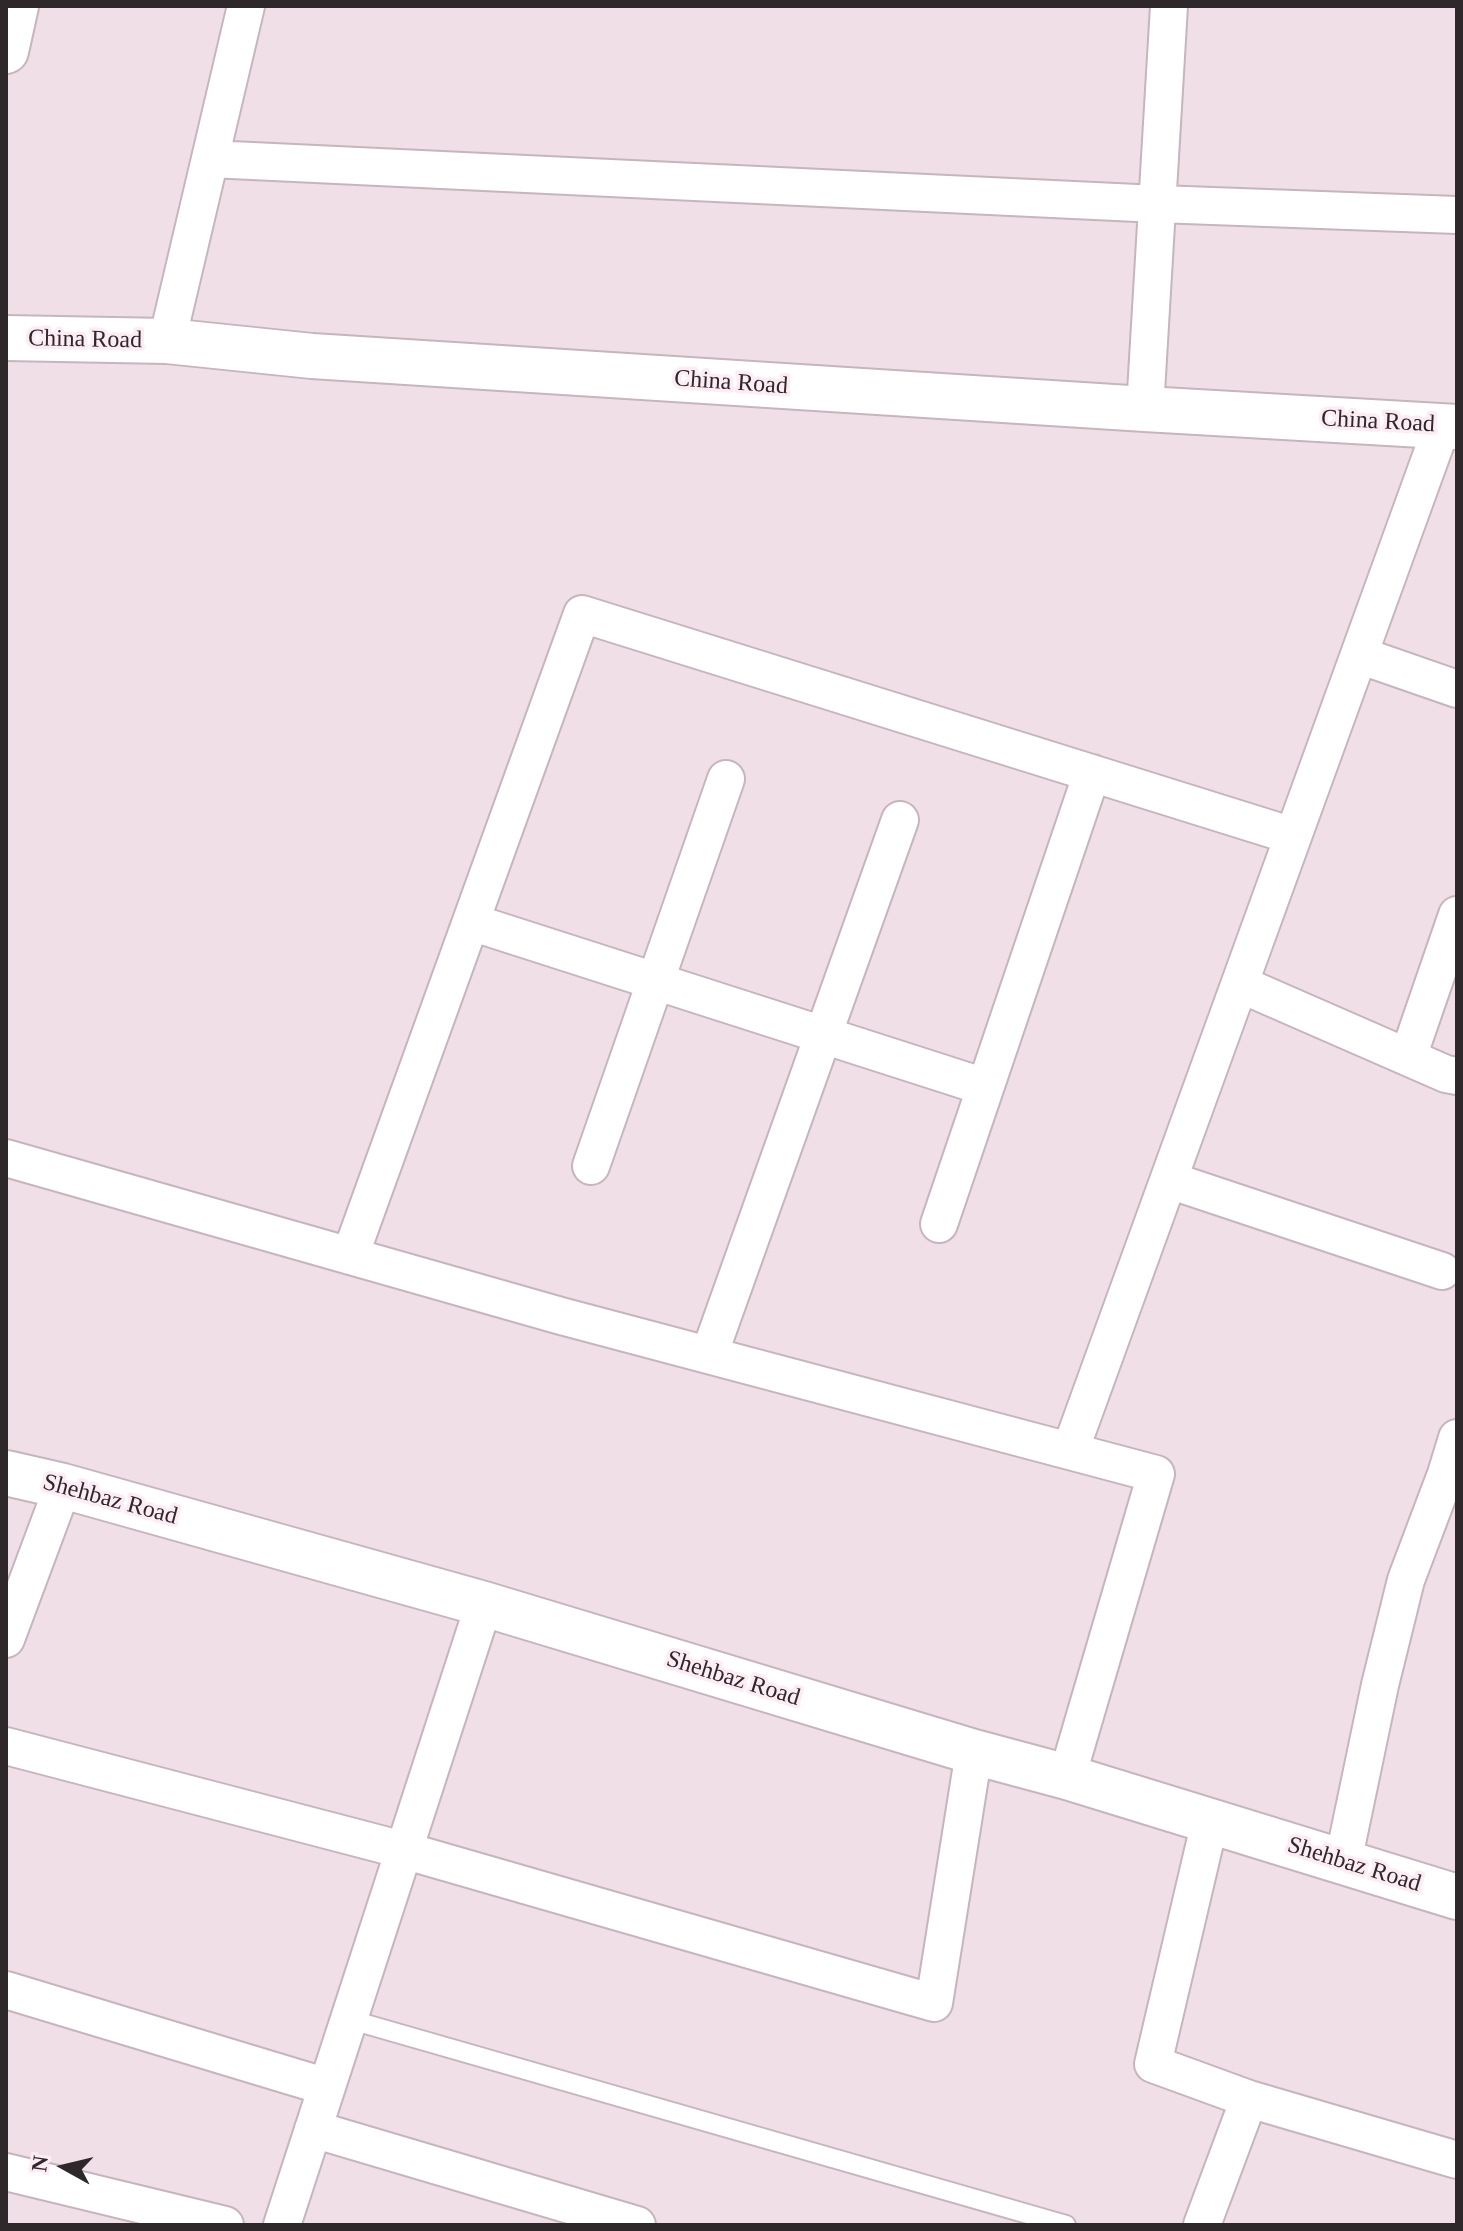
<!DOCTYPE html>
<style>
body{margin:0}
#map{position:relative;width:1463px;height:2231px;overflow:hidden;background:#f0dfe7;font-family:Georgia,serif}
canvas{display:block}
.frame{position:absolute;inset:0;border:8px solid #2e282b;pointer-events:none}
.north{position:absolute;left:24px;top:2127px;width:80px;height:80px;-webkit-text-stroke:6px #feecf5;paint-order:stroke;rotate:278deg;font-size:22px;font-weight:700;line-height:32px;text-align:center;color:#2e282b}
.north::after{content:'';display:block;margin:auto;width:28px;height:36px;background:#2e282b;clip-path:polygon(50% 0,100% 100%,50% 72%,0 100%)}
</style>
<div id="map">
<canvas width="1463" height="2231"></canvas>
<div class="frame"></div>
<div class="north">N</div>
</div>
<script>
const ctx = document.querySelector('canvas').getContext('2d');
ctx.lineJoin = 'round';
const toPath = rows => new Path2D(rows.map(r => 'M' + r).join(''));
function trace(path, color, width, dash) { ctx.strokeStyle = color; ctx.lineWidth = width; ctx.lineCap = dash ? 'butt' : 'round'; ctx.setLineDash(dash || []); ctx.stroke(path); }
function drawText(font, color, halo, rows, align = 'center') {
  ctx.font = font + ' Georgia,serif'; ctx.lineWidth = 7; ctx.setLineDash([]); ctx.textBaseline = 'middle'; ctx.strokeStyle = halo; ctx.fillStyle = color; for (const [text, x, y, turn = 0] of rows) {
    ctx.save(); ctx.translate(x, y); ctx.rotate((+turn || 0) * Math.PI / 180); ctx.textAlign = isNaN(turn) ? turn : align; if (halo) ctx.strokeText(text, 0, 0); ctx.fillText(text, 0, 0); ctx.restore();
  }
}
const lane = toPath([
 [348,2019,1066,2225]
]);
const street = toPath([
 [210,159,1158,204,1457,215],
 [167,341,246,6],
 [1145,409,1169,6],
 [1359,655,1457,689],
 [471,922,985,1087],
 [1240,984,1446,1074,1457,1076],
 [1408,1057,1457,915],
 [6,1158,561,1316,1156,1474,1067,1777],
 [591,1166,726,779],
 [1169,1180,1442,1271],
 [939,1224,1092,773],
 [350,1256,582,614,1293,836],
 [709,1355,900,820],
 [1070,1451,1442,426],
 [6,1639,63,1486],
 [6,1746,403,1850,934,2003,974,1752],
 [1343,1862,1380,1685,1406,1580,1446,1474,1457,1438],
 [6,1990,327,2087],
 [1249,2099,1457,2160],
 [313,2129,637,2225],
 [6,2172,225,2225],
 [282,2225,484,1604],
 [1202,2225,1249,2099,1153,2064,1210,1821]
]);
const secondary = toPath([
 [6,51,16,6],
 [6,338,167,341,312,356,1145,409,1457,427],
 [6,1473,63,1486,484,1604,974,1752,1067,1777,1457,1897]
]);
trace(lane, '#c6b5be', 22);
trace(street, '#c6b5be', 40);
trace(secondary, '#c6b5be', 48);
trace(lane, '#fff', 18);
trace(street, '#fff', 36);
trace(secondary, '#fff', 44);
drawText('24px', '#2e282b', '#feecf5', [
 ["China Road",85,340,1],
 ["China Road",731,383,4],
 ["China Road",1378,422,3],
 ["Shehbaz Road",110,1500,15],
 ["Shehbaz Road",733,1679,17],
 ["Shehbaz Road",1354,1865,17]
]);
</script>
